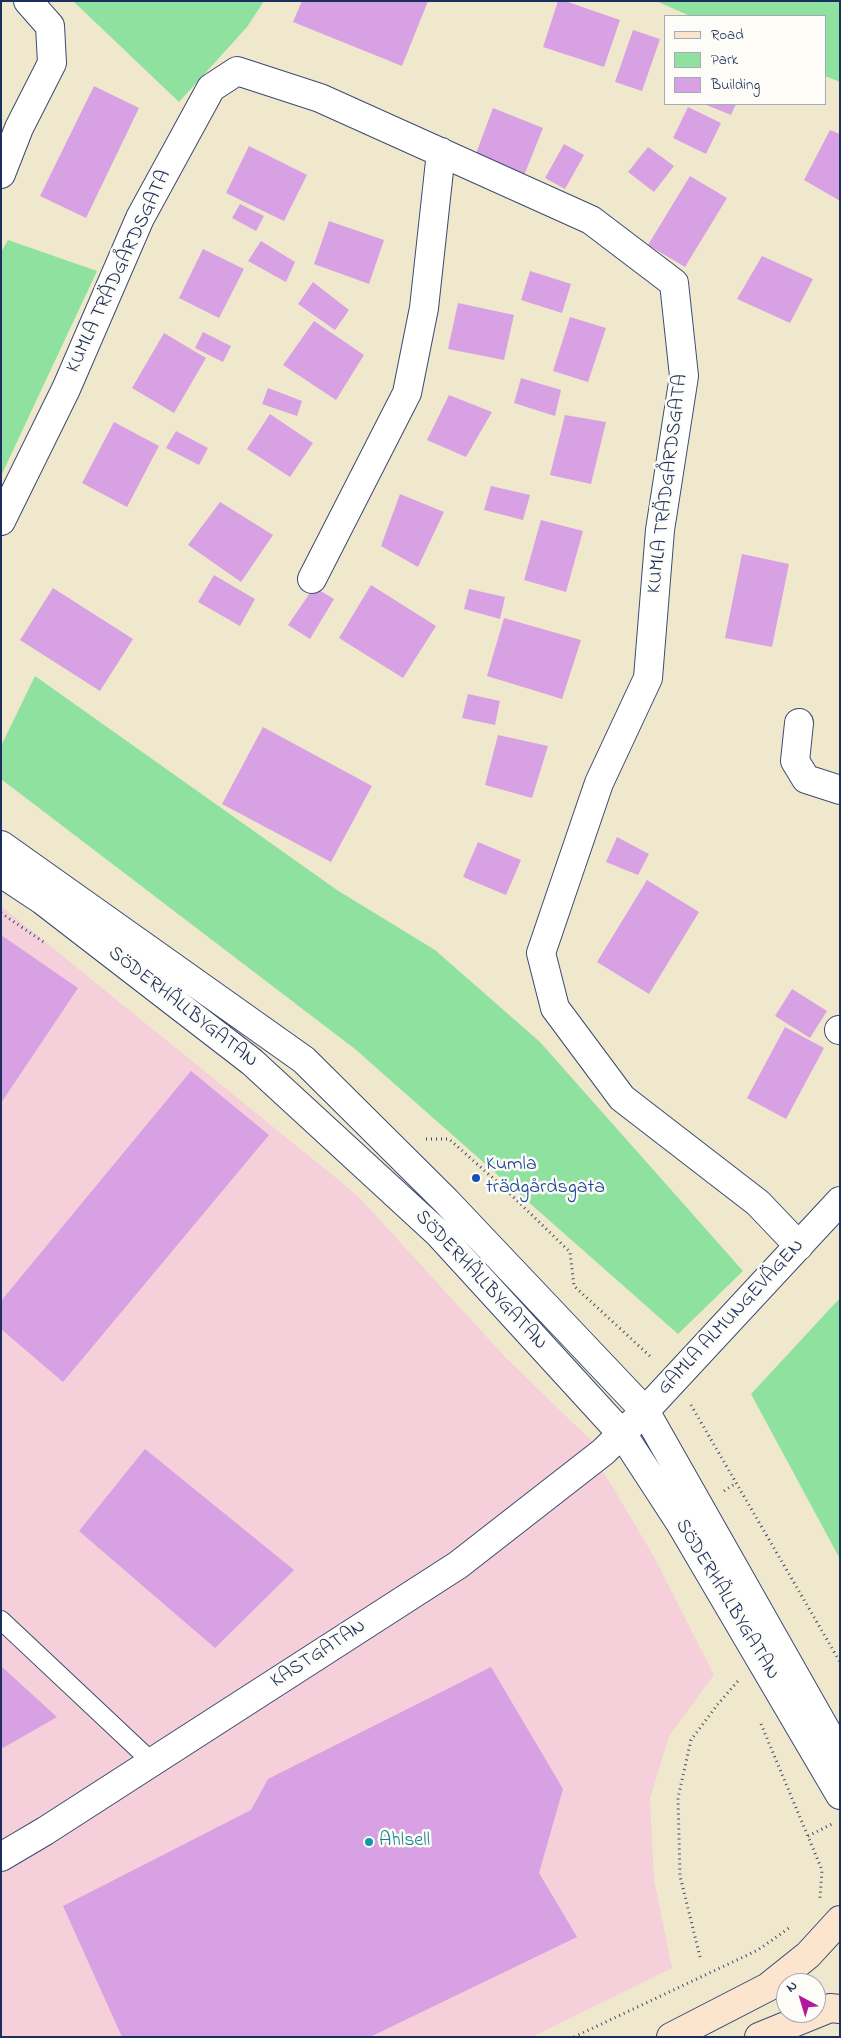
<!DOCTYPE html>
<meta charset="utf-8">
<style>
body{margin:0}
#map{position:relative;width:841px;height:2038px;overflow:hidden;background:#f0e8cd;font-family:"Indie Flower",sans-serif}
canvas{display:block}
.frame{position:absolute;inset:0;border:2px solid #1b2f5e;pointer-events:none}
.legend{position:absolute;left:664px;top:15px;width:162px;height:90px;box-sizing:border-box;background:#fdfcf7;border:1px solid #a3aaba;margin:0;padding:6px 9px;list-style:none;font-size:15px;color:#1b2f5e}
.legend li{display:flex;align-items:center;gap:10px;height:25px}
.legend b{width:25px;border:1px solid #a3aaba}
.north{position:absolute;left:776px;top:1973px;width:50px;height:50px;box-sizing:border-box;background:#fdfcf7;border:1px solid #a3aaba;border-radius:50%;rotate:321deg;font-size:14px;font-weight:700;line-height:20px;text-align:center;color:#1b2f5e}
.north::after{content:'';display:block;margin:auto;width:18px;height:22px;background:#b5179e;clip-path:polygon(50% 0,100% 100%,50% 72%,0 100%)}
</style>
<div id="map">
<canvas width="841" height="2038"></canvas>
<div class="frame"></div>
<ul class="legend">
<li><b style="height:6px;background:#fbe5cf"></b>Road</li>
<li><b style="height:14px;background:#8fe1a0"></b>Park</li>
<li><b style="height:14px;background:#d8a1e4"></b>Building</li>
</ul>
<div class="north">N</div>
</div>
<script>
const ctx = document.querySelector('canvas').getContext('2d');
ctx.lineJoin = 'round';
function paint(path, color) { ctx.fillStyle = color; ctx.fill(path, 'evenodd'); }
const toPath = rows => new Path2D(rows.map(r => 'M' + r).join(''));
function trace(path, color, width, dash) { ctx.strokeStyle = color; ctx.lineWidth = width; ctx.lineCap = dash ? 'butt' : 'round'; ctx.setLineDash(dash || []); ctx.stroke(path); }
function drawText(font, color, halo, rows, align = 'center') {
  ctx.font = font + ' "Indie Flower",sans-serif'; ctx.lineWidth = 5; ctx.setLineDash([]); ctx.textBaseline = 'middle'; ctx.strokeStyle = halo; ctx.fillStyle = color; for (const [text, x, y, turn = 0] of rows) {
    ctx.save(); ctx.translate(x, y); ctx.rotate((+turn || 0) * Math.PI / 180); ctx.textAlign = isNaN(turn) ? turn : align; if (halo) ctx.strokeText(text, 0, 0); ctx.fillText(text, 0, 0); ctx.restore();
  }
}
paint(toPath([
 [1,906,357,1195,506,1358,603,1452,1,1854],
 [601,1468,653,1555,714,1675,669,1736,650,1799,654,1879,672,1968,532,2037,1,2037,1,1874,466,1577]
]), '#f5cfda');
paint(toPath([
 [73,1,264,1,247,27,179,102],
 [656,1,840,1,840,82,825,76,825,16,690,16],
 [8,240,97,271,1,476,1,252],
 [35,676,337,890,435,950,540,1042,743,1271,678,1334,355,1049,1,779,1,746],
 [840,1298,840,1559,751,1394]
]), '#8fe1a0');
paint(toPath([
 [302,1,428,1,402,66,293,22],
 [558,1,565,1,620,20,604,67,543,47],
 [633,30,660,39,642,91,615,82],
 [94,86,139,108,86,218,40,196],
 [704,104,736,104,731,115],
 [688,107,721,123,706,154,673,138],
 [493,108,543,128,523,178,474,159],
 [830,130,840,134,840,201,804,180],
 [564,144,584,155,565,189,545,178],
 [249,146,307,175,284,221,226,193],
 [648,147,674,166,654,192,628,172],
 [690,176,727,198,685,267,648,245],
 [240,204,264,216,256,231,232,218],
 [329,221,384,240,369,284,314,264],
 [261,241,295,262,286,282,248,261],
 [203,249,244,269,219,318,179,298],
 [762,256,813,279,790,323,737,299],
 [530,271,571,284,562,313,521,300],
 [313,282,349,310,335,330,298,304],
 [458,303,514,315,504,360,448,349],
 [570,317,606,328,588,382,553,371],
 [314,321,364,355,336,400,283,365],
 [203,332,231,346,223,362,195,348],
 [164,333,206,358,174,413,132,388],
 [521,378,561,390,555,416,514,403],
 [268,388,302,401,297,416,262,404],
 [449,395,492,412,466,457,427,440],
 [270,414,313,443,290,477,247,449],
 [565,415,606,422,591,484,550,475],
 [114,422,159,446,127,507,82,483],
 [176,431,208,448,199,465,166,448],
 [491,486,530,495,523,520,484,510],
 [400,494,444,512,418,567,381,546],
 [220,502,273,535,241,582,188,545],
 [541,520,583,531,566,592,524,580],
 [742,554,789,564,772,647,725,638],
 [214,575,255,599,240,626,198,602],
 [371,585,436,626,403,678,339,638],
 [314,587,334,599,310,639,288,625],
 [53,588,133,639,100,691,20,640],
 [469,589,505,597,500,619,464,609],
 [504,618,581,640,562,699,487,676],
 [468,694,500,701,495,725,462,718],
 [263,727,372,786,331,862,222,804],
 [498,735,548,746,532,798,485,785],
 [617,837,649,854,638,875,606,862],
 [478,842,521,860,506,895,463,877],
 [647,880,699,912,649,994,597,962],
 [1,935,78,988,1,1103],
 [792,989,827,1011,810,1038,775,1016],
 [785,1027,824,1048,786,1119,747,1098],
 [191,1071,269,1135,63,1382,1,1329,1,1301],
 [145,1449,294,1570,215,1648,79,1531],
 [1,1666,57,1717,1,1749],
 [491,1667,563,1789,539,1873,577,1937,370,2037,122,2037,63,1906,251,1810,268,1779]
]), '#d8a1e4');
const lane = toPath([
 [1,1620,152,1762]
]);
const street = toPath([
 [1,174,19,128,52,63,50,26,28,1],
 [1,521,66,389,140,218,211,88,237,71,320,98,591,220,674,283,684,376,660,530,648,678,599,783,541,953,555,1008,622,1098,758,1203,799,1246],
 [312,579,407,393,424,308,441,152],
 [799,723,795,761,806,779,840,790],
 [1,845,304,1060,446,1201,645,1411,840,1755],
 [1,873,42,900,252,1062,439,1234,623,1435,679,1521,840,1795],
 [839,1030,840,1030],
 [1,1857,45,1831,458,1565,603,1452,645,1411,840,1201]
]);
const secondary = toPath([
 [671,2037,768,1987,808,1955,840,1920],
 [759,2037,830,2008,840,2009]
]);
trace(lane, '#3b4b6f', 20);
trace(street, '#3b4b6f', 30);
trace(secondary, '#3b4b6f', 30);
trace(toPath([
 [1,913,45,943],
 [426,1139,449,1139,504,1188,570,1252,574,1286,652,1358],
 [691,1405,840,1662],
 [724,1491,736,1483],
 [761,1724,822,1870,820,1898],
 [808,1836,832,1824],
 [700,1957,680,1876,678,1798,691,1740,718,1704,738,1681],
 [574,2037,758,1950,789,1928]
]), '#3b4b6f', 3, [1, 4]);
trace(lane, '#fff', 18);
trace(street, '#fff', 28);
trace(secondary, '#fbe5cf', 28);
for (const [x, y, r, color] of [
 [476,1178,5,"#1a4fb4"],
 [369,1842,5,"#0f9aa8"]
]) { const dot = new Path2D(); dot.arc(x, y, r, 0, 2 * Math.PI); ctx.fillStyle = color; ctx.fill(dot); trace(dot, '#fdfcf7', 2); }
drawText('20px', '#1b2f5e', '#fdfcf7', [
 ["KUMLA TRÄDGÅRDSGATA",120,272,-65],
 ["KUMLA TRÄDGÅRDSGATA",669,484,-83],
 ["SÖDERHÄLLBYGATAN",182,1008,38],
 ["SÖDERHÄLLBYGATAN",480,1281,47],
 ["GAMLA ALMUNGEVÄGEN",732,1318,-47],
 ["SÖDERHÄLLBYGATAN",726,1600,59],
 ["KASTGATAN",319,1655,-33]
]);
drawText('20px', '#164399', '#fdfcf7', [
 ["Kumla",486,1166],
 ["trädgårdsgata",486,1189]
], 'left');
drawText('20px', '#0d838f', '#fdfcf7', [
 ["Ahlsell",379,1842]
], 'left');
</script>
